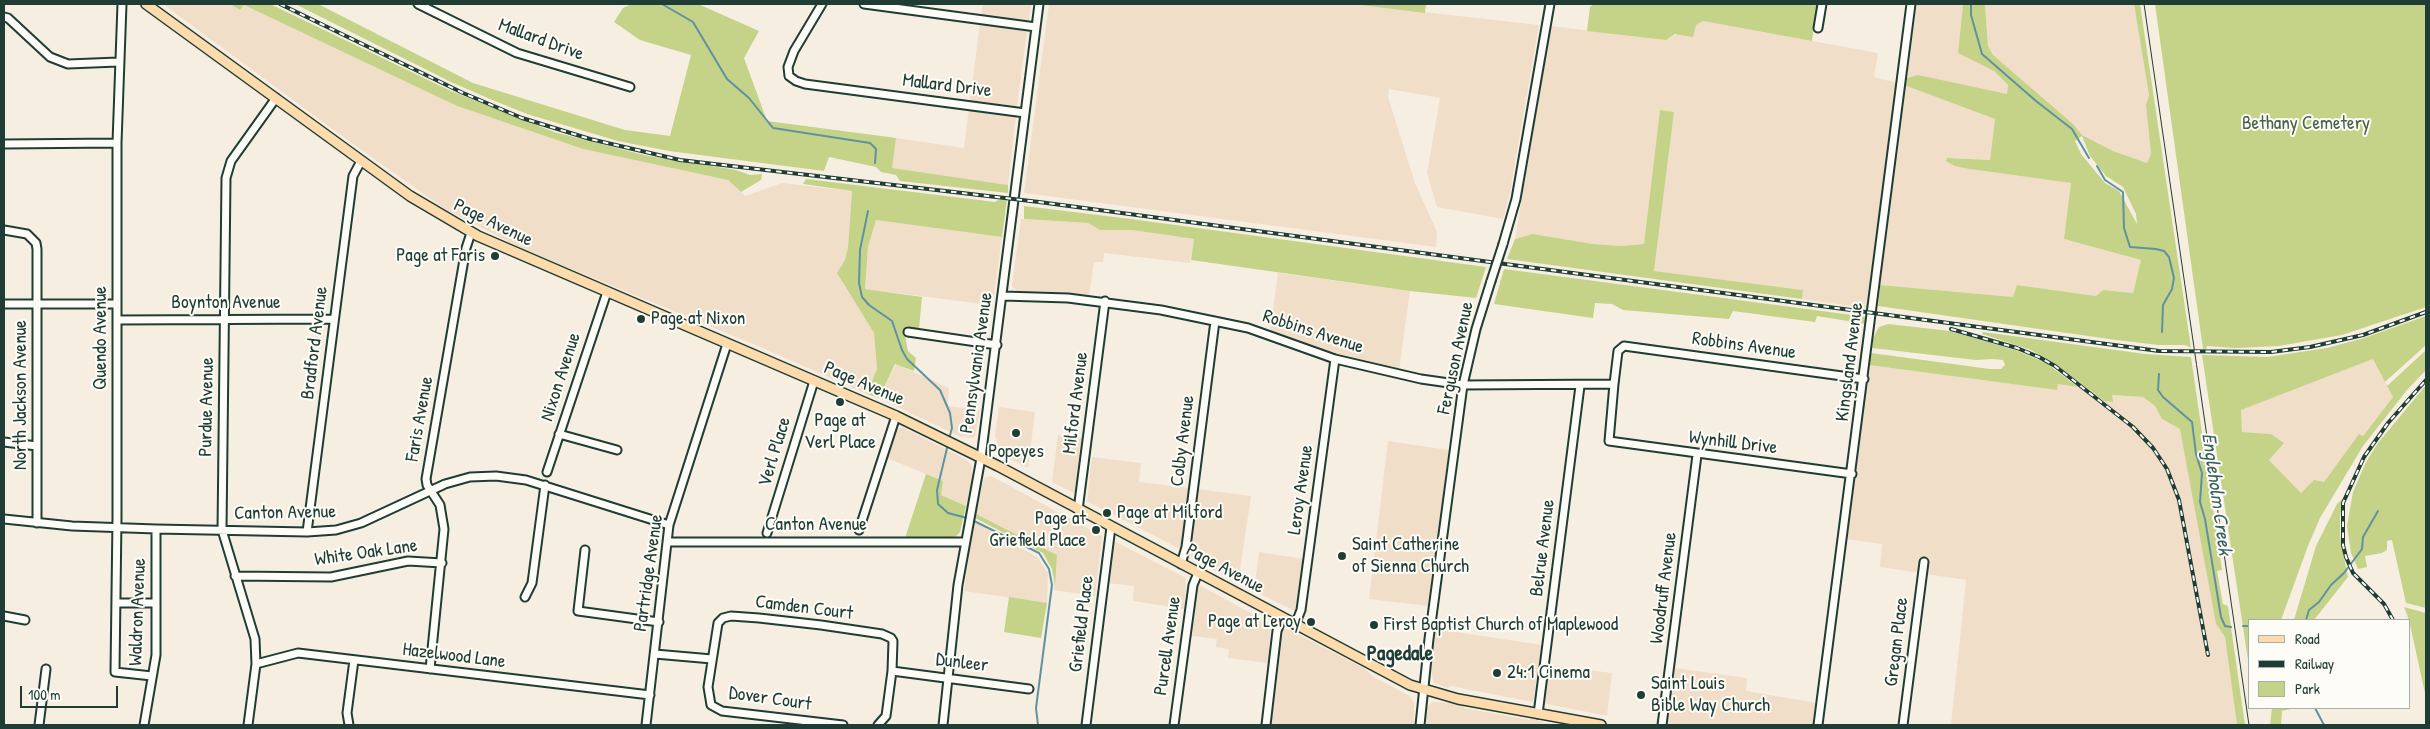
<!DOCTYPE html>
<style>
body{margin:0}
#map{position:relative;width:2430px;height:729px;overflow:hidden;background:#f7eee2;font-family:"Patrick Hand",sans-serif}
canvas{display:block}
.frame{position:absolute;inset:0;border:5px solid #1f3d34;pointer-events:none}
.legend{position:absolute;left:2248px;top:619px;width:162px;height:90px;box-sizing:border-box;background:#fdfcf7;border:1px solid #a4b0a9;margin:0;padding:6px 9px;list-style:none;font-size:15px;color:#1f3d34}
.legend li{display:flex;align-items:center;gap:10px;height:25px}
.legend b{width:25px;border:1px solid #a4b0a9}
.scale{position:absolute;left:20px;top:686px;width:98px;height:22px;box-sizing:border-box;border:2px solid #1f3d34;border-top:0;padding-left:6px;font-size:15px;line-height:18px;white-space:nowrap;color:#1f3d34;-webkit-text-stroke:4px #fdfcf7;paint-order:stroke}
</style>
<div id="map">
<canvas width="2430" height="729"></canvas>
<div class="frame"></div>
<ul class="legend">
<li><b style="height:6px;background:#fedbac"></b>Road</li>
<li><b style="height:6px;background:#1f3d34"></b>Railway</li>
<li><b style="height:14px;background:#c4d388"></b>Park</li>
</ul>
<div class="scale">100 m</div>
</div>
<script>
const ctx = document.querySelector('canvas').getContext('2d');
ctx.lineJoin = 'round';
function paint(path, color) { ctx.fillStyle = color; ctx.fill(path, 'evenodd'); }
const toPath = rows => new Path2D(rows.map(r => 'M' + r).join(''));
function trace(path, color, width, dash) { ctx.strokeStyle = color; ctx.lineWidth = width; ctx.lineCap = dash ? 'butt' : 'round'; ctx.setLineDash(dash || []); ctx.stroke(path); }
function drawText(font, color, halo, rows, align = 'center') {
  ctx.font = font + ' "Patrick Hand",sans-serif'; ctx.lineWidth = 4; ctx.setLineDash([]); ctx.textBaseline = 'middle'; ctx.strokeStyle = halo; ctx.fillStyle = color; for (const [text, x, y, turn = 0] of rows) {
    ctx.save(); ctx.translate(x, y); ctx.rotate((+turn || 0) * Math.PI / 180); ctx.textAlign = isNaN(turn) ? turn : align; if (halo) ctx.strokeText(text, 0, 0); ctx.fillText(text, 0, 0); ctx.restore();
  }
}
paint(toPath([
 [163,4,230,4,240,10,244,5,457,106,583,149,728,180,745,196,782,183,852,191,848,247,845,260,837,273,874,333,877,370,867,394,758,346,521,248,445,209,335,131],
 [983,4,1031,4,1029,20,1025,22,981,16],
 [1049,4,1353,4,1539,25,1510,192,1503,219,1437,207,1427,173,1440,98,1389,89,1388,97,1415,183,1437,232,1436,247,1024,193],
 [1917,4,1963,4,1958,53,1994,71,2008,85,2007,94,1913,76,1907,78],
 [1985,4,2134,4,2149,95,2146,105,2151,154,2147,163,2113,151,2082,135,2072,124,1993,55,1988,46],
 [1703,21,1878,53,1874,77,1897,83,1870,306,1865,308,1802,299,1803,290,1654,271,1674,112,1660,111,1644,244,1622,246,1593,244,1534,234,1515,239,1551,26,1666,40],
 [980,23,1027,32,1017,105,1015,107,970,101],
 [1904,85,1995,119,1990,160,1947,158,1970,169,2072,183,2064,239,2141,260,2133,293,2103,290,2096,296,2018,285,2013,297,1880,285],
 [969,108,1016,116,1008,185,891,168,896,138,964,148],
 [1021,219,1088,223,1100,230,1132,230,1194,239,1190,263,1104,253,1103,262,1094,262,1089,296,1018,292,1012,286],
 [876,220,1002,237,994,296,990,305,865,289,868,247],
 [1278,273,1410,291,1399,371,1328,351,1270,331],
 [2373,359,2393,397,2363,436,2359,435,2324,482,2301,493,2269,460,2283,442,2271,434,2242,432,2240,410],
 [896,364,949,388,948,406,980,410,975,436,972,438,961,437,879,398],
 [1869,365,2057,390,2058,384,2087,388,2104,401,2111,395,2143,397,2155,406,2162,419,2181,429,2216,624,2225,637,2237,725,1951,725,1966,580,1880,567,1882,544,1846,539],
 [999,407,1035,412,1028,468,1008,458,999,450,995,435],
 [902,427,967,460,971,465,973,477,966,506,941,495,943,481,887,458,896,430],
 [1058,435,1083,438,1076,494,1052,482],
 [1388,441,1449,450,1428,606,1369,599],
 [1092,457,1141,463,1139,482,1189,488,1180,549,1087,501],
 [991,476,1102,536,1095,596,1054,590,1057,555,976,514,984,478],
 [1198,489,1251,496,1238,583,1191,557],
 [974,522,1037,557,1048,573,1047,603,964,591],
 [1114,541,1186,578,1184,609,1133,601,1134,586,1107,583],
 [1259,552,1304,559,1295,611,1254,591],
 [1199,585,1271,624,1268,663,1228,658,1229,649,1216,647,1217,639,1192,636],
 [1285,628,1364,668,1375,678,1410,696,1414,703,1414,725,1269,725,1281,632],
 [1436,629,1542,645,1533,702,1451,686,1448,688,1434,683,1431,671],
 [1547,665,1612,673,1607,716,1543,703],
 [1675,668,1747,678,1746,691,1817,703,1814,725,1668,725],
 [1432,702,1450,703,1463,705,1464,708,1530,720,1532,718,1551,725,1425,725,1427,708]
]), '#f0dec9');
paint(toPath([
 [230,4,270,4,451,91,554,132,644,155,736,170,750,175,762,174,761,180,741,192,728,180,583,149,457,106,244,5,240,10],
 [295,4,317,4,322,6,473,83,625,130,670,136,691,55,640,40,614,22,623,8,631,4,698,4,759,31,744,58,767,121,896,138,892,168,1008,185,1008,193,900,181,896,175,881,172,876,167,829,157,824,171,669,151,618,141,527,114,490,99,451,82],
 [1353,4,1426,4,1425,13],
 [1594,4,1817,4,1812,41,1703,21,1696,25,1693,37,1675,34,1666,40,1587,31,1590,7],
 [1963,4,1985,4,1988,46,1993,55,2073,124,2082,135,2113,151,2147,163,2151,154,2146,105,2149,95,2134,4,2140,4,2191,348,2185,345,2159,345,2116,340,1878,306,1880,285,2013,297,2017,285,2096,296,2103,290,2133,293,2141,260,2064,239,2071,183,1970,169,1955,166,1946,161,1947,158,1990,160,1995,119,1904,85,1907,78,1918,75,2007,94,2008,85,1994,71,1958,53],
 [2082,136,2090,156,2106,176,2123,187,2136,214,2137,224,2119,191,2105,183,2081,154,2075,141],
 [2155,4,2426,4,2426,307,2342,335,2307,341,2279,346,2235,348,2207,346,2206,349,2203,349],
 [1660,110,1674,112,1654,271,1803,290,1802,299,1507,259,1515,239,1533,234,1593,244,1622,246,1644,244],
 [806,179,995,202,1000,199,1007,200,1002,237,876,220,868,247,865,289,922,297,919,329,906,326,905,336,908,351,916,358,914,371,895,364,879,398,867,394,877,369,874,333,837,273,845,260,848,247,852,191,803,184],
 [1024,206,1131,219,1486,267,1476,298,1410,291,1191,260,1194,239,1132,230,1100,230,1088,223,1024,219],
 [1504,269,1867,317,1866,324,1817,316,1815,322,1733,311,1729,319,1623,310,1612,304,1595,303,1593,318,1494,304],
 [2426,316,2426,345,2385,382,2373,359,2241,410,2242,432,2271,434,2284,443,2269,460,2301,493,2314,480,2324,482,2359,434,2363,436,2393,397,2387,386,2426,350,2426,370,2407,390,2363,446,2320,518,2308,546,2281,620,2249,620,2249,667,2202,355,2267,357,2327,348,2364,338],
 [1888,324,1950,331,2018,351,2046,363,2078,387,2058,384,2057,390,1869,365,1871,353,1990,369,2001,369,2005,365,2003,360,1992,359,1976,360,1872,348,1873,338,1879,327],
 [1983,332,2145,354,2191,357,2222,570,2217,571,2223,604,2228,606,2245,725,2237,725,2225,637,2216,624,2180,429,2162,419,2155,406,2143,397,2112,395,2113,402,2104,401,2061,368,2031,350,1982,334],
 [2426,385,2426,608,2406,603,2392,540,2387,541,2387,550,2382,553,2365,556,2367,567,2358,569,2351,553,2347,526,2353,492,2366,462,2378,443],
 [926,474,943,481,941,495,966,506,960,532,954,538,905,538],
 [2343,498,2340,518,2340,536,2348,577,2314,620,2294,620,2316,546,2337,504],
 [976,514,1057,555,1055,586,1052,569,1043,553,975,518],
 [1009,597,1047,603,1041,638,1004,632],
 [2404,607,2426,613,2426,698,2409,620],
 [2272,708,2295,708,2282,711,2281,725,2270,725]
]), '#c4d388');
trace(toPath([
 [662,4,693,22,727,79,749,98,773,128,870,143,876,149,875,163],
 [1971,4,1971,15,1982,54,2036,101,2072,129,2089,158],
 [2097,166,2105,180,2123,192,2124,228,2130,247,2156,249,2164,251,2169,257,2174,278,2172,289,2163,305,2162,332],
 [868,211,860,250,859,283,862,297,869,305,892,321,902,350,907,359,940,390,950,413,952,428,949,439],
 [2159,374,2158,390,2163,397,2192,422,2196,454,2202,473,2200,502,2205,519,2221,617,2225,626,2231,627],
 [948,444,937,490,938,504,948,513,967,518],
 [972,520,1039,553,1049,569,1052,585,1036,708,1038,725],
 [2306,620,2309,610,2319,602,2331,585,2344,573,2362,549,2363,537,2378,511],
 [2243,626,2249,626],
 [2315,708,2324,725]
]), '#5f92a1', 2);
const minor = toPath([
 [122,4,117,143,117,518,115,672,152,676],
 [418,4,517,53,630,87],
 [822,4,794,51,788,67,789,76,796,81,805,84,1025,113],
 [864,4,1036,27],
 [4,17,8,18,50,57,68,64,118,62],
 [1818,28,1822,4],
 [4,144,117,143],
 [4,230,27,234,36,243,37,249,37,523],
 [1503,244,1516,199,1550,4],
 [1003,296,1068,298,1161,310,1248,328,1335,359,1421,379,1463,385,1614,384],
 [4,304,117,304],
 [117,320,334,319],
 [908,332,997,345],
 [559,434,617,450],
 [4,442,37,446],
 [547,472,607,292],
 [1852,474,1609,441,1614,384,1618,351,1624,346,1864,379],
 [1078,510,1105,301],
 [4,519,72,526,156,529,307,532,336,530,361,523,445,484,470,477,496,476,526,480,669,525],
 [859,530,896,416],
 [307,532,353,176,361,161],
 [767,533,814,381],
 [667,542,964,542],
 [585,550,578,611,659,622],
 [1181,564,1186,547,1215,321],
 [235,576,331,577,408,561,442,563],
 [525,597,532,583,545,485],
 [116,603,156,603],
 [4,616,25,620],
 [1295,625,1301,610,1335,359],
 [655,654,712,659],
 [256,664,298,653,650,695],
 [430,669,444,529,440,505,427,485,426,479,466,248,471,233],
 [892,671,1029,689],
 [1538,714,1580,386],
 [39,725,46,669],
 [144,725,156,655,156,529],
 [248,725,256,664,255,639,222,530,226,178,231,161,276,98],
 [349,725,347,713,354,660],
 [646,725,669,525,727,344],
 [843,725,722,711,711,705,708,687,718,623,723,618,731,616,759,618,821,625,882,634,891,638,893,641,892,671,886,716,878,725],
 [943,725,958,585,981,458,1039,4],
 [1086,725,1111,527],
 [1174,725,1193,585,1198,573],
 [1266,725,1277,631,1282,618],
 [1420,725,1429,639,1463,385,1476,329,1491,281],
 [1662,725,1697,455],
 [1818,725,1911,4],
 [1903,725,1924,562]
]);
const major = toPath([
 [146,4,410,196,478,236,896,416,998,466,1410,685,1458,699,1601,725]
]);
trace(minor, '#1f3d34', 11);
trace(major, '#1f3d34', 12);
trace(minor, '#fdfcf7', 7);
trace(major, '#fedbac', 9);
trace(toPath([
 [2144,4,2249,725]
]), '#1f3d34', 1);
const rail = toPath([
 [280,4,463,93,522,118,590,139,680,160,1039,202,2159,351,2271,352,2310,347,2363,335,2426,312],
 [1951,329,2017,348,2039,357,2055,366,2133,427,2153,448,2167,469,2179,500,2208,655],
 [2393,620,2384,604,2353,573,2346,557,2343,545,2343,503,2364,457,2388,423,2426,380]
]);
trace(rail, '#1f3d34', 4);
trace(rail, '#fdfcf7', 2, [5.5]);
const minorBridge = toPath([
 [1491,281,1503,244]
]);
trace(minorBridge, '#1f3d34', 11, []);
trace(minorBridge, '#fdfcf7', 7);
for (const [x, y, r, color] of [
 [495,256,5,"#1f3d34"],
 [641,319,5,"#1f3d34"],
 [840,402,5,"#1f3d34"],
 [1016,433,5,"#1f3d34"],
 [1107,513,5,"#1f3d34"],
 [1096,530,5,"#1f3d34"],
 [1342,556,5,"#1f3d34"],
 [1311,622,5,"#1f3d34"],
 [1374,625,5,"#1f3d34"],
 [1497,673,5,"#1f3d34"],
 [1641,695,5,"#1f3d34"]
]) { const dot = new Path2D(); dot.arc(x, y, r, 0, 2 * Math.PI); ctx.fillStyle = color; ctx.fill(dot); trace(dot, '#fdfcf7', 2); }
drawText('19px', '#1f3d34', '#fdfcf7', [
 ["Mallard Drive",541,40,20],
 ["Mallard Drive",947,86,7],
 ["Page Avenue",493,223,26],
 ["Boynton Avenue",226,303],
 ["Robbins Avenue",1313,332,18],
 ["Quendo Avenue",101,338,-90],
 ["Bradford Avenue",315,343,-83],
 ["Robbins Avenue",1744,346,8],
 ["Ferguson Avenue",1456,358,-78],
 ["Kingsland Avenue",1850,362,-83],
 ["Pennsylvania Avenue",977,363,-82],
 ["Nixon Avenue",561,377,-72],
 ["Page Avenue",864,384,23],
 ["North Jackson Avenue",21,395,-90],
 ["Milford Avenue",1076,403,-83],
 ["Purdue Avenue",207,407,-89],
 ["Faris Avenue",420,419,-80],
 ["Colby Avenue",1183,441,-83],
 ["Wynhill Drive",1733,443,7],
 ["Verl Place",775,452,-73],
 ["Leroy Avenue",1301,490,-82],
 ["Canton Avenue",285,513,-1],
 ["Canton Avenue",816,525],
 ["Belrue Avenue",1543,548,-83],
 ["White Oak Lane",366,553,-8],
 ["Page Avenue",1225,569,28],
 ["Partridge Avenue",649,573,-82],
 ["Woodruff Avenue",1664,588,-83],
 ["Camden Court",804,608,7],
 ["Waldron Avenue",138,612,-88],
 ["Griefield Place",1082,624,-83],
 ["Gregan Place",1897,642,-83],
 ["Purcell Avenue",1168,646,-82],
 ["Hazelwood Lane",454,656,7],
 ["Dunleer",962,663,7],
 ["Dover Court",770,699,8]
]);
drawText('19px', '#486249', '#fdfcf7', [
 ["Bethany Cemetery",2306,124]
]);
drawText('19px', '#1f3d34', '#fdfcf7', [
 ["Page at Faris",485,256,"right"],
 ["Page at Nixon",651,319],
 ["Page at",840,421,"center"],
 ["Verl Place",840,443,"center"],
 ["Popeyes",1016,452,"center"],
 ["Page at Milford",1117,513],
 ["Page at",1086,519,"right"],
 ["Griefield Place",1086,541,"right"],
 ["Saint Catherine",1352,545],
 ["of Sienna Church",1352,567],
 ["Page at Leroy",1301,622,"right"],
 ["First Baptist Church of Maplewood",1384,625],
 ["24:1 Cinema",1507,673],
 ["Saint Louis",1651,684],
 ["Bible Way Church",1651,706]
], 'left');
drawText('italic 20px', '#3a6062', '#fdfcf7', [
 ["Engleholm Creek",2216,494,82]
]);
drawText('bold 21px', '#1f3d34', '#fdfcf7', [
 ["Pagedale",1400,654]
]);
</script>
